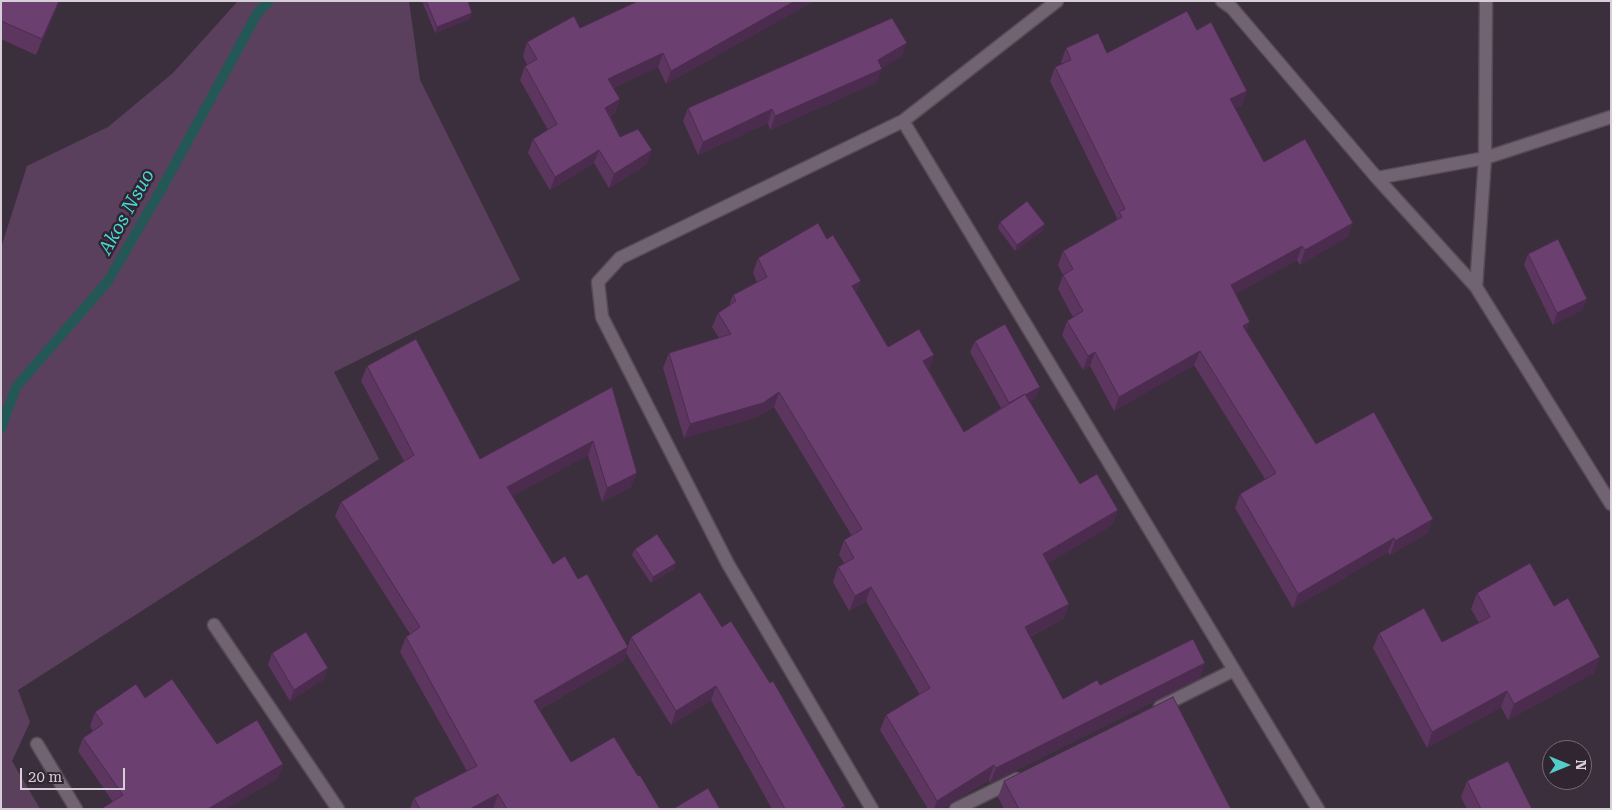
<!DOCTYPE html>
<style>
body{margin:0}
#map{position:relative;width:1612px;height:810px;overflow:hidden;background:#3c2f3d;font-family:"Roboto Serif",serif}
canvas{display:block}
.frame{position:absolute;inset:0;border:2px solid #d7cfd7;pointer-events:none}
.north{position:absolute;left:1542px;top:740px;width:50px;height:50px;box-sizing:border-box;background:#312532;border:1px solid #736974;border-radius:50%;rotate:90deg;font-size:14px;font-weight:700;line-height:20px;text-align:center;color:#d7cfd7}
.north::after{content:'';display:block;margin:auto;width:18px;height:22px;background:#53cdc9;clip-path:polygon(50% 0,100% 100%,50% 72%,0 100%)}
.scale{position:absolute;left:20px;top:768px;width:105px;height:22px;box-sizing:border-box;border:2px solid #d7cfd7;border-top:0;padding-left:6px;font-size:15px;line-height:18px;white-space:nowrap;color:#d7cfd7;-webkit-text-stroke:4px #312532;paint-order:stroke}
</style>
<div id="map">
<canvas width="1612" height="810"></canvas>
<div class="frame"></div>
<div class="north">N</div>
<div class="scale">20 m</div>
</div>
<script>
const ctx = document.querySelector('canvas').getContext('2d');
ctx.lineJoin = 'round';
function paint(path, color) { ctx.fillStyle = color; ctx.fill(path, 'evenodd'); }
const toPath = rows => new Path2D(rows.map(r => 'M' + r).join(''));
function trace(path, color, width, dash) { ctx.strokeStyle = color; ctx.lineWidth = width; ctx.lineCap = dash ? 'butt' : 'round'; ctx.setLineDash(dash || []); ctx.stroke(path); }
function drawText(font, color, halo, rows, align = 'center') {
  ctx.font = font + ' "Roboto Serif",serif'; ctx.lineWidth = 5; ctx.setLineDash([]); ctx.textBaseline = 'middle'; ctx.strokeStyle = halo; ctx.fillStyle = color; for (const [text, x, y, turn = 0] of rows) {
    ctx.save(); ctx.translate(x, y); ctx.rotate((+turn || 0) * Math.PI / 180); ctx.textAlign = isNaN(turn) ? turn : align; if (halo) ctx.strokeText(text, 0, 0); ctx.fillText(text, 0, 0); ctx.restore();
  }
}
paint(toPath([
 [238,1,409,1,420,80,520,280,334,372,379,459,18,690,30,722,12,761,40,809,1,809,1,248,27,166,108,127,173,73]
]), '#5b405d');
trace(toPath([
 [1,428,16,387,108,281,162,188,258,12,269,1]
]), '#235856', 10);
const minor = toPath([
 [1222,1,1232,8,1377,178,1476,287,1611,504],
 [903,121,1318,809],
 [1377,178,1485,158,1611,117],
 [1476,287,1485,158,1486,1],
 [214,625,338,809],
 [1160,707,1234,670],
 [37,744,76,809],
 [872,809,728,564,602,317,598,282,620,258,903,121,1057,1],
 [956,809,1017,779]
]);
trace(minor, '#554b55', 15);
trace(minor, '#726372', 12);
paint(toPath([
 [1,1,60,1,36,55,1,39],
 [422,1,468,1,470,19,435,33],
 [637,1,814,1,666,84,658,67,613,88,620,99,615,113,610,116,620,137,647,164,609,188,594,163,550,190,528,153,533,139,548,130,520,80,525,66,527,65,523,56,527,42,580,28],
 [1197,30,1247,91,1242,105,1235,108,1264,162,1353,223,1347,237,1300,265,1297,260,1235,294,1246,332,1316,444,1428,533,1390,555,1388,552,1293,608,1235,508,1240,494,1265,479,1194,365,1114,411,1090,366,1083,370,1062,335,1067,321,1073,317,1058,289,1063,275,1058,265,1063,251,1116,220,1117,218,1050,81,1055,67,1062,64,1061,62,1066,48,1107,53],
 [902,56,881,68,877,82,770,130,768,123,698,155,683,121,688,108],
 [1000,222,1043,230,1015,251,998,228],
 [1528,254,1587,299,1582,310,1553,325,1524,265],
 [758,258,856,293,888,347,929,370,964,432,1001,408,970,352,975,341,1036,398,1029,401,1080,484,1118,510,1112,525,1048,563,1069,604,1064,618,1030,637,1063,699,1100,685,1200,678,990,783,989,780,942,809,928,809,880,730,886,715,920,695,866,601,849,611,833,582,838,567,844,563,839,555,844,540,852,536,774,407,757,417,684,438,663,368,669,353,719,338,712,327,718,313,729,306,733,295,757,282,753,273],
 [367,366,480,459,612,387,631,487,602,502,588,455,512,496,553,564,578,579,628,646,631,637,722,627,845,806,844,809,772,809,711,700,671,725,626,653,623,661,539,710,571,762,638,776,660,809,410,809,414,798,467,771,400,652,406,637,410,634,335,516,341,502,404,461,361,381],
 [635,549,674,569,651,583,632,555],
 [1477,593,1554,606,1594,673,1508,720,1501,707,1427,748,1373,648,1379,633,1442,642,1479,623,1471,609],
 [272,653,324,679,290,701,268,665],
 [145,698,217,744,283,764,278,778,226,809,101,809,113,802,78,751,83,738,93,731,90,726,95,712],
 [1004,781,1231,809,1004,809,998,797],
 [1467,781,1532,809,1467,809,1461,797]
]), '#5c365f');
paint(toPath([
 [59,1,60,1,36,55,42,39],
 [795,1,814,1,666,84,671,71],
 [472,13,470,19,435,33,437,27],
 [907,43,902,56,879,70,882,69,877,82,770,130,775,116],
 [663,53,658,67,603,93,608,79],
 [1247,91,1242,105,1225,113,1230,99],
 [620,99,615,113,600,121,605,108],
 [772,109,768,123,698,155,703,142],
 [599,150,594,163,550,190,555,177],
 [652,150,647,164,609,188,614,174],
 [1353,223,1347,237,1300,265,1305,250],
 [1045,224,1043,230,1015,251,1017,245],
 [1302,246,1297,260,1226,299,1231,285],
 [861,281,855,295,852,286],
 [1587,299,1582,310,1553,325,1557,313],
 [1250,322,1245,336,1243,326],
 [1200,351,1194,365,1114,411,1119,397],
 [1095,352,1090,366,1083,370,1088,356],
 [934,355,929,370,923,361],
 [1040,387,1036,398,1005,415,1009,403],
 [779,392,774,407,757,417,684,438,690,424],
 [593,441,588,455,502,502,507,487],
 [637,473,631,487,602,502,607,488],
 [1118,510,1112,525,1038,569,1043,554],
 [1433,519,1428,533,1390,555,1395,541],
 [1394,538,1388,552,1293,608,1298,594],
 [676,563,674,569,651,583,653,577],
 [871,587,866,601,849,611,855,596],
 [1069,604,1064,618,1019,642,1025,627],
 [628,647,623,661,528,716,534,701],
 [1600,657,1594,673,1508,720,1514,704],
 [1205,663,1200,678,990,783,996,768],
 [328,668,324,679,290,701,294,690],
 [716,686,711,700,671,725,676,711],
 [1507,691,1501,707,1427,748,1432,732],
 [283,764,278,778,226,809,208,809],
 [994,765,989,780,942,809,934,809,937,801],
 [498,794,493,809,470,809]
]), '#4b2c4e');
const building = toPath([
 [1,1,59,1,42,39,1,21,1,1],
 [426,1,468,1,472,13,437,27,426,1],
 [638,1,795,1,671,71,663,53,608,79,620,99,605,108,620,137,638,129,652,150,614,174,599,150,555,177,533,139,557,124,525,66,537,59,527,42,574,16,580,28,638,1],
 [1187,11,1197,30,1211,22,1247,91,1230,99,1264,162,1305,139,1353,223,1305,250,1302,246,1231,285,1250,322,1243,326,1316,444,1374,412,1433,519,1395,541,1394,538,1298,594,1240,494,1276,473,1200,351,1119,397,1095,352,1088,356,1067,321,1083,311,1063,275,1073,269,1063,251,1122,217,1119,212,1125,209,1055,67,1071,60,1066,48,1098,33,1107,53,1187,11],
 [892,18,907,43,878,60,882,69,775,116,772,109,703,142,688,108,892,18],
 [1027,201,1045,224,1017,245,1000,222,1027,201],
 [818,223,827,239,833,235,861,281,852,286,888,347,919,329,934,355,923,361,964,432,1025,394,1080,484,1097,474,1118,510,1043,554,1069,604,1025,627,1063,699,1097,680,1100,685,1193,639,1205,663,996,768,994,765,937,801,886,715,930,688,871,587,855,596,838,567,854,558,844,540,862,529,779,392,763,403,690,424,669,353,731,334,718,313,736,301,733,295,767,277,758,258,818,223],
 [1558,239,1587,299,1557,313,1528,254,1558,239],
 [1005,324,1040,387,1025,395,1025,394,1009,403,975,341,1005,324],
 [416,339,480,459,612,387,637,473,607,488,593,441,507,487,553,564,565,556,578,579,587,574,628,647,534,701,571,762,614,737,638,776,640,775,660,809,507,809,498,794,470,809,420,809,414,798,477,766,406,637,420,627,341,502,414,455,367,366,416,339],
 [657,534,676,563,653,577,635,549,657,534],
 [1530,563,1554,606,1568,598,1600,657,1514,704,1507,691,1432,732,1379,633,1424,608,1442,642,1490,617,1477,593,1530,563],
 [700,592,722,627,731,621,770,683,773,681,845,806,840,809,785,809,716,686,676,711,631,637,700,592],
 [306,632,328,668,294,690,272,653,306,632],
 [172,679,217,744,257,720,283,764,208,809,101,809,123,795,83,738,103,724,95,712,136,684,145,698,172,679],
 [1173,697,1231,809,1019,809,1004,781,1173,697],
 [1508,761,1532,809,1481,809,1467,781,1508,761],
 [708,788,720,809,673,809,708,788]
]);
paint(building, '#6b3f6f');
trace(building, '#4b2c4e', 1);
drawText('italic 19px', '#44dad6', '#312532', [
 ["Akos Nsuo",127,212,-61]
]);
</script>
